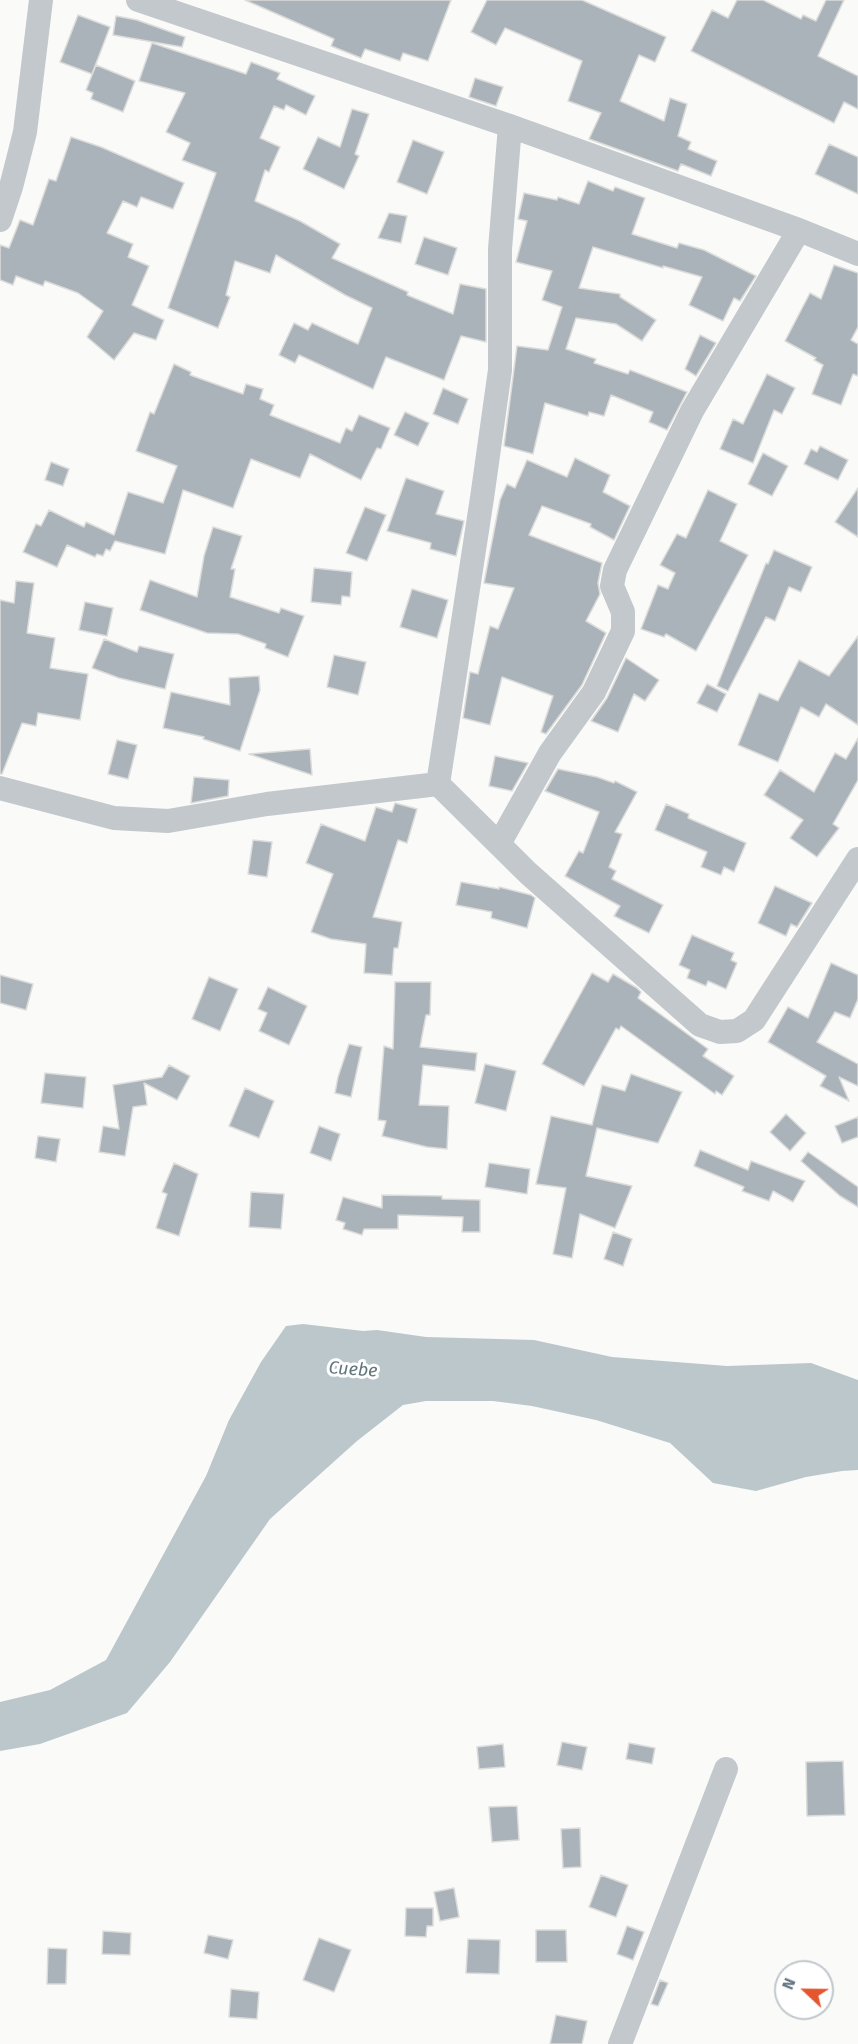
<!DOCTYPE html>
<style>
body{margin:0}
#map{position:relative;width:858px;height:2044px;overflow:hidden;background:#fafaf8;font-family:"Fira Sans",sans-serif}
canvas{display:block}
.north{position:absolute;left:774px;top:1960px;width:60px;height:60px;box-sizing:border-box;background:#fff;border:2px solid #c1c8cd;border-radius:50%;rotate:292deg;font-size:16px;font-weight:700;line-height:24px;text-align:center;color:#657683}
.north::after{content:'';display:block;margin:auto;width:21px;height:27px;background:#e4572e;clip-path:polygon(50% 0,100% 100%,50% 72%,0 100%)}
</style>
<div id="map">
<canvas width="858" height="2044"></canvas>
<div class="north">N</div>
</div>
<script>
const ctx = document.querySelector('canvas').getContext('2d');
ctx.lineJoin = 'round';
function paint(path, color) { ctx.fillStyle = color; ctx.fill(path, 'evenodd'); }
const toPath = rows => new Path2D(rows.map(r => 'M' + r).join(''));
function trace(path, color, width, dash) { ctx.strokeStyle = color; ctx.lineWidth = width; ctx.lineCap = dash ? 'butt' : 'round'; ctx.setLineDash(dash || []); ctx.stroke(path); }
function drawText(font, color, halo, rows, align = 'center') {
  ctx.font = font + ' "Fira Sans",sans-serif'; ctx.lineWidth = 6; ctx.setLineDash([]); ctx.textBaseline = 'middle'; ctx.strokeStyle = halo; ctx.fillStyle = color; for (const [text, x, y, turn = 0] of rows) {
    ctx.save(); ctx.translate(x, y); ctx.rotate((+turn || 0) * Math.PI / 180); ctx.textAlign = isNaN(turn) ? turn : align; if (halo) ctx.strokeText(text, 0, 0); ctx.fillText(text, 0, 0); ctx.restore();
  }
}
paint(toPath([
 [303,1324,363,1331,377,1330,426,1337,534,1340,612,1357,727,1366,811,1363,858,1380,858,1470,842,1471,806,1477,756,1491,713,1483,670,1443,596,1420,532,1406,493,1401,426,1401,403,1405,357,1441,270,1519,170,1662,127,1713,40,1744,0,1751,0,1702,50,1690,106,1660,206,1476,229,1420,261,1362,286,1326]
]), '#bbc7cb');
const building = toPath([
 [245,0,451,0,428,61,403,53,400,61,365,49,361,58,331,46,334,39,245,0],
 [487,0,582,0,666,37,655,62,639,55,620,101,664,121,670,98,687,104,678,136,691,142,688,149,717,161,711,176,681,164,678,171,589,139,601,113,568,101,582,61,505,28,496,45,471,32,487,0],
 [737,0,763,0,801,19,803,15,816,21,826,0,844,0,818,56,858,76,858,109,844,102,834,123,691,51,712,10,728,18,737,0],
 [78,15,110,27,92,74,60,62,78,15],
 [116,16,137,20,185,37,182,47,113,35,116,16],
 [152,43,246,74,251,62,280,73,277,79,315,96,306,115,286,105,284,110,274,106,260,138,280,147,269,172,265,170,255,201,300,221,340,244,332,258,408,292,407,295,453,314,460,284,486,289,486,342,461,336,444,380,386,357,373,389,299,355,295,363,279,355,294,323,308,330,312,323,358,344,372,308,345,295,276,255,270,273,235,261,226,295,230,297,218,328,168,308,216,173,182,160,190,143,166,132,185,93,139,81,152,43],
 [96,65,135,81,123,112,91,99,93,93,86,90,96,65],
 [475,78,503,87,496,106,469,97,475,78],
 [352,109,369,114,355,154,359,156,344,189,303,169,318,137,340,147,352,109],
 [71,137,101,147,184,183,173,209,141,197,137,207,123,201,107,233,133,244,128,257,149,266,132,305,164,320,156,340,134,333,114,360,87,337,103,311,78,293,45,281,43,286,16,276,13,285,0,280,0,245,9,248,20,220,33,225,49,179,56,181,71,137],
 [413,140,444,152,427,194,397,182,413,140],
 [829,144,858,157,858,194,815,174,829,144],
 [588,181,613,191,615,187,645,198,632,234,677,248,679,243,704,250,756,276,740,301,734,298,723,321,689,305,702,277,663,266,663,268,593,247,579,288,620,294,620,297,656,320,642,341,616,324,576,318,566,349,596,359,594,363,628,374,630,370,687,392,667,430,649,422,653,412,611,395,604,416,589,412,588,416,545,403,533,454,511,448,504,446,517,346,548,350,562,307,542,300,552,271,516,262,527,221,518,219,524,193,557,200,558,197,579,204,588,181],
 [389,213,407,216,401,243,378,238,389,213],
 [424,237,457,248,448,275,415,264,424,237],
 [834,265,858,273,858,327,851,340,858,344,858,376,853,374,841,405,812,394,823,365,814,360,816,358,785,341,810,293,821,299,834,265],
 [700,335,716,343,696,376,685,369,700,335],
 [174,364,191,372,190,375,243,394,246,384,263,389,260,399,274,405,270,415,340,443,346,428,352,431,359,415,390,428,381,449,377,448,361,480,310,454,300,478,251,459,233,508,183,490,165,554,115,541,110,551,106,549,103,556,97,554,95,557,67,545,57,567,23,552,36,524,41,526,49,510,84,527,86,522,114,535,128,492,163,503,177,466,136,451,150,412,154,414,174,364],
 [767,374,795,388,782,414,774,410,753,463,720,449,733,419,743,424,767,374],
 [443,388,468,399,458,424,433,414,443,388],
 [405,412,429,423,418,446,394,435,405,412],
 [820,446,848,460,838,480,804,464,811,449,817,452,820,446],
 [763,453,788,466,772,496,748,484,763,453],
 [575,458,610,475,603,492,630,506,614,540,590,527,591,524,542,506,529,535,602,563,598,583,600,594,586,621,606,633,582,685,546,734,541,732,553,696,502,677,490,725,463,718,470,672,478,674,490,626,498,629,514,588,484,583,500,500,507,484,515,488,527,460,567,477,575,458],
 [51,462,69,469,63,486,45,480,51,462],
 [406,478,444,491,436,514,464,521,456,556,430,549,431,543,387,531,406,478],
 [858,488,858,537,835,522,858,488],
 [708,490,737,504,720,541,748,555,696,651,666,634,664,637,641,629,658,585,668,589,675,573,660,565,677,534,686,538,708,490],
 [365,507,386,515,367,561,346,553,365,507],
 [213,527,242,536,231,569,235,569,230,597,279,613,281,608,304,616,288,657,265,648,266,644,238,634,207,633,140,610,150,580,197,597,204,556,213,527],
 [774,550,812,567,801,592,789,587,775,621,766,617,728,691,717,686,766,563,768,564,774,550],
 [314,568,352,572,350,597,342,596,341,605,311,602,314,568],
 [16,581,34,583,27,633,55,638,50,668,88,674,80,720,38,713,36,726,22,723,2,774,0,774,0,600,14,603,16,581],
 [412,589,448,600,437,638,400,627,412,589],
 [85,602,113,608,107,636,79,630,85,602],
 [858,636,858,725,826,704,819,717,801,707,778,762,738,745,759,693,778,701,799,660,829,676,858,636],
 [104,639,137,652,139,646,174,654,165,689,119,678,92,668,104,639],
 [334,655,366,662,358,695,327,687,334,655],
 [626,658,659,680,645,701,634,694,618,732,591,721,607,698,626,658],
 [259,676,260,690,240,751,203,739,204,737,163,728,171,692,230,705,229,678,259,676],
 [707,684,726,694,717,712,697,703,707,684],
 [858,738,858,780,833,824,839,828,817,857,790,838,803,820,764,795,780,770,814,792,835,753,846,759,858,738],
 [117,740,137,745,128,779,108,774,117,740],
 [310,749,312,775,249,754,310,749],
 [495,756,528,763,512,791,489,786,495,756],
 [558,769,597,777,614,783,615,781,637,792,615,832,622,834,609,867,616,871,612,879,663,905,649,933,614,916,620,906,565,876,579,851,583,853,599,812,545,791,558,769],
 [194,777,229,780,228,796,191,803,194,777],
 [395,803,417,809,407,843,398,840,373,917,402,922,398,948,394,948,392,975,364,973,366,944,331,939,311,932,333,874,306,863,321,824,365,841,376,807,392,812,395,803],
 [666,804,689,814,688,818,746,843,734,872,724,867,721,875,701,867,707,852,655,830,666,804],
 [253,840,272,842,267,877,248,874,253,840],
 [461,882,499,889,499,887,531,895,535,898,527,928,491,918,492,912,456,905,461,882],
 [775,886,812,903,797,927,791,924,786,936,758,923,775,886],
 [692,935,734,953,731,960,737,963,726,989,708,981,706,986,687,978,690,970,679,965,692,935],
 [831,963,858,975,858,999,850,1018,835,1012,817,1042,858,1064,858,1086,839,1077,849,1101,820,1086,826,1076,768,1042,788,1007,808,1018,831,963],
 [592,973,608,982,613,974,637,988,641,992,638,998,708,1049,703,1056,734,1076,722,1095,716,1091,715,1094,621,1026,619,1030,616,1028,584,1086,542,1064,592,973],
 [0,975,33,984,26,1010,0,1003,0,975],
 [209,977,238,989,220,1031,192,1019,209,977],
 [395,982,431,982,430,1015,426,1015,420,1047,477,1053,475,1071,423,1065,419,1105,449,1106,447,1149,427,1147,382,1136,386,1121,378,1120,384,1046,393,1049,395,982],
 [268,987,307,1006,289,1045,259,1031,267,1013,258,1009,268,987],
 [349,1044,362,1047,351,1097,335,1093,338,1077,349,1044],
 [485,1064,516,1071,506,1111,475,1103,485,1064],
 [169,1065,190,1076,177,1100,144,1083,147,1105,133,1107,125,1156,99,1152,103,1126,119,1129,113,1085,162,1077,169,1065],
 [45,1073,86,1077,83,1108,41,1103,45,1073],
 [631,1074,682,1092,658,1143,597,1128,586,1176,632,1186,615,1228,580,1214,572,1258,553,1254,566,1188,536,1184,551,1116,592,1125,602,1085,625,1091,631,1074],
 [245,1088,274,1101,259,1138,229,1126,245,1088],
 [786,1114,806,1133,790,1151,770,1132,786,1114],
 [858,1117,858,1137,842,1143,835,1126,858,1117],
 [319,1126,340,1134,331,1161,310,1153,319,1126],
 [38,1136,60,1139,56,1162,35,1158,38,1136],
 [700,1150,748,1170,751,1161,805,1181,793,1202,773,1191,769,1201,742,1191,744,1187,694,1166,700,1150],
 [808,1152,858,1187,858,1207,840,1196,801,1161,808,1152],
 [174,1163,198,1174,179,1236,156,1228,167,1194,162,1192,174,1163],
 [489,1163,530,1169,527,1194,485,1187,489,1163],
 [251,1192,284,1194,281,1229,249,1227,251,1192],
 [382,1195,442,1196,442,1199,480,1200,480,1232,462,1232,463,1217,398,1215,398,1229,364,1229,362,1235,343,1229,345,1223,336,1220,343,1197,382,1208,382,1195],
 [613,1232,632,1239,623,1266,604,1259,613,1232],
 [562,1742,587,1747,582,1770,557,1765,562,1742],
 [629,1743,655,1748,652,1764,626,1759,629,1743],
 [503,1744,505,1767,479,1769,477,1747,503,1744],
 [843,1761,845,1815,807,1816,806,1762,843,1761],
 [517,1806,519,1840,492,1842,489,1807,517,1806],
 [580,1828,581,1867,563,1868,561,1829,580,1828],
 [601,1875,628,1885,616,1917,589,1907,601,1875],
 [454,1888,459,1917,440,1921,434,1892,454,1888],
 [406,1908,433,1908,433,1926,427,1926,426,1937,405,1936,406,1908],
 [627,1926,644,1932,633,1960,617,1954,627,1926],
 [536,1930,566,1930,567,1962,536,1962,536,1930],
 [103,1931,131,1933,130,1955,102,1954,103,1931],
 [208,1935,233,1940,228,1959,204,1953,208,1935],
 [319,1938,351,1950,334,1992,303,1980,319,1938],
 [468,1939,500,1940,499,1974,466,1973,468,1939],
 [48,1948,67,1949,66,1984,47,1984,48,1948],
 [660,1980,668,1983,658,2006,651,2004,660,1980],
 [231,1989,259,1992,257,2019,229,2017,231,1989],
 [556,2015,587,2021,582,2044,550,2044,556,2015]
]);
paint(building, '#aab3b9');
trace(building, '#dcdcda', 1.5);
trace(toPath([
 [138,0,510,126,799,230,858,254],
 [510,126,500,249,500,370,482,498,438,784,528,873,700,1025,720,1032,737,1031,754,1020,858,859],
 [0,220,11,187,25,132,41,0],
 [0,788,114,818,168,821,267,804,438,784],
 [499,844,550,753,594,692,623,631,623,612,612,586,615,570,692,411,799,230],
 [620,2044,726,1769]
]), '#c3c8cc', 24);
drawText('italic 18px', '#60757c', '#fff', [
 ["Cuebe",353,1370,4]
]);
</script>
